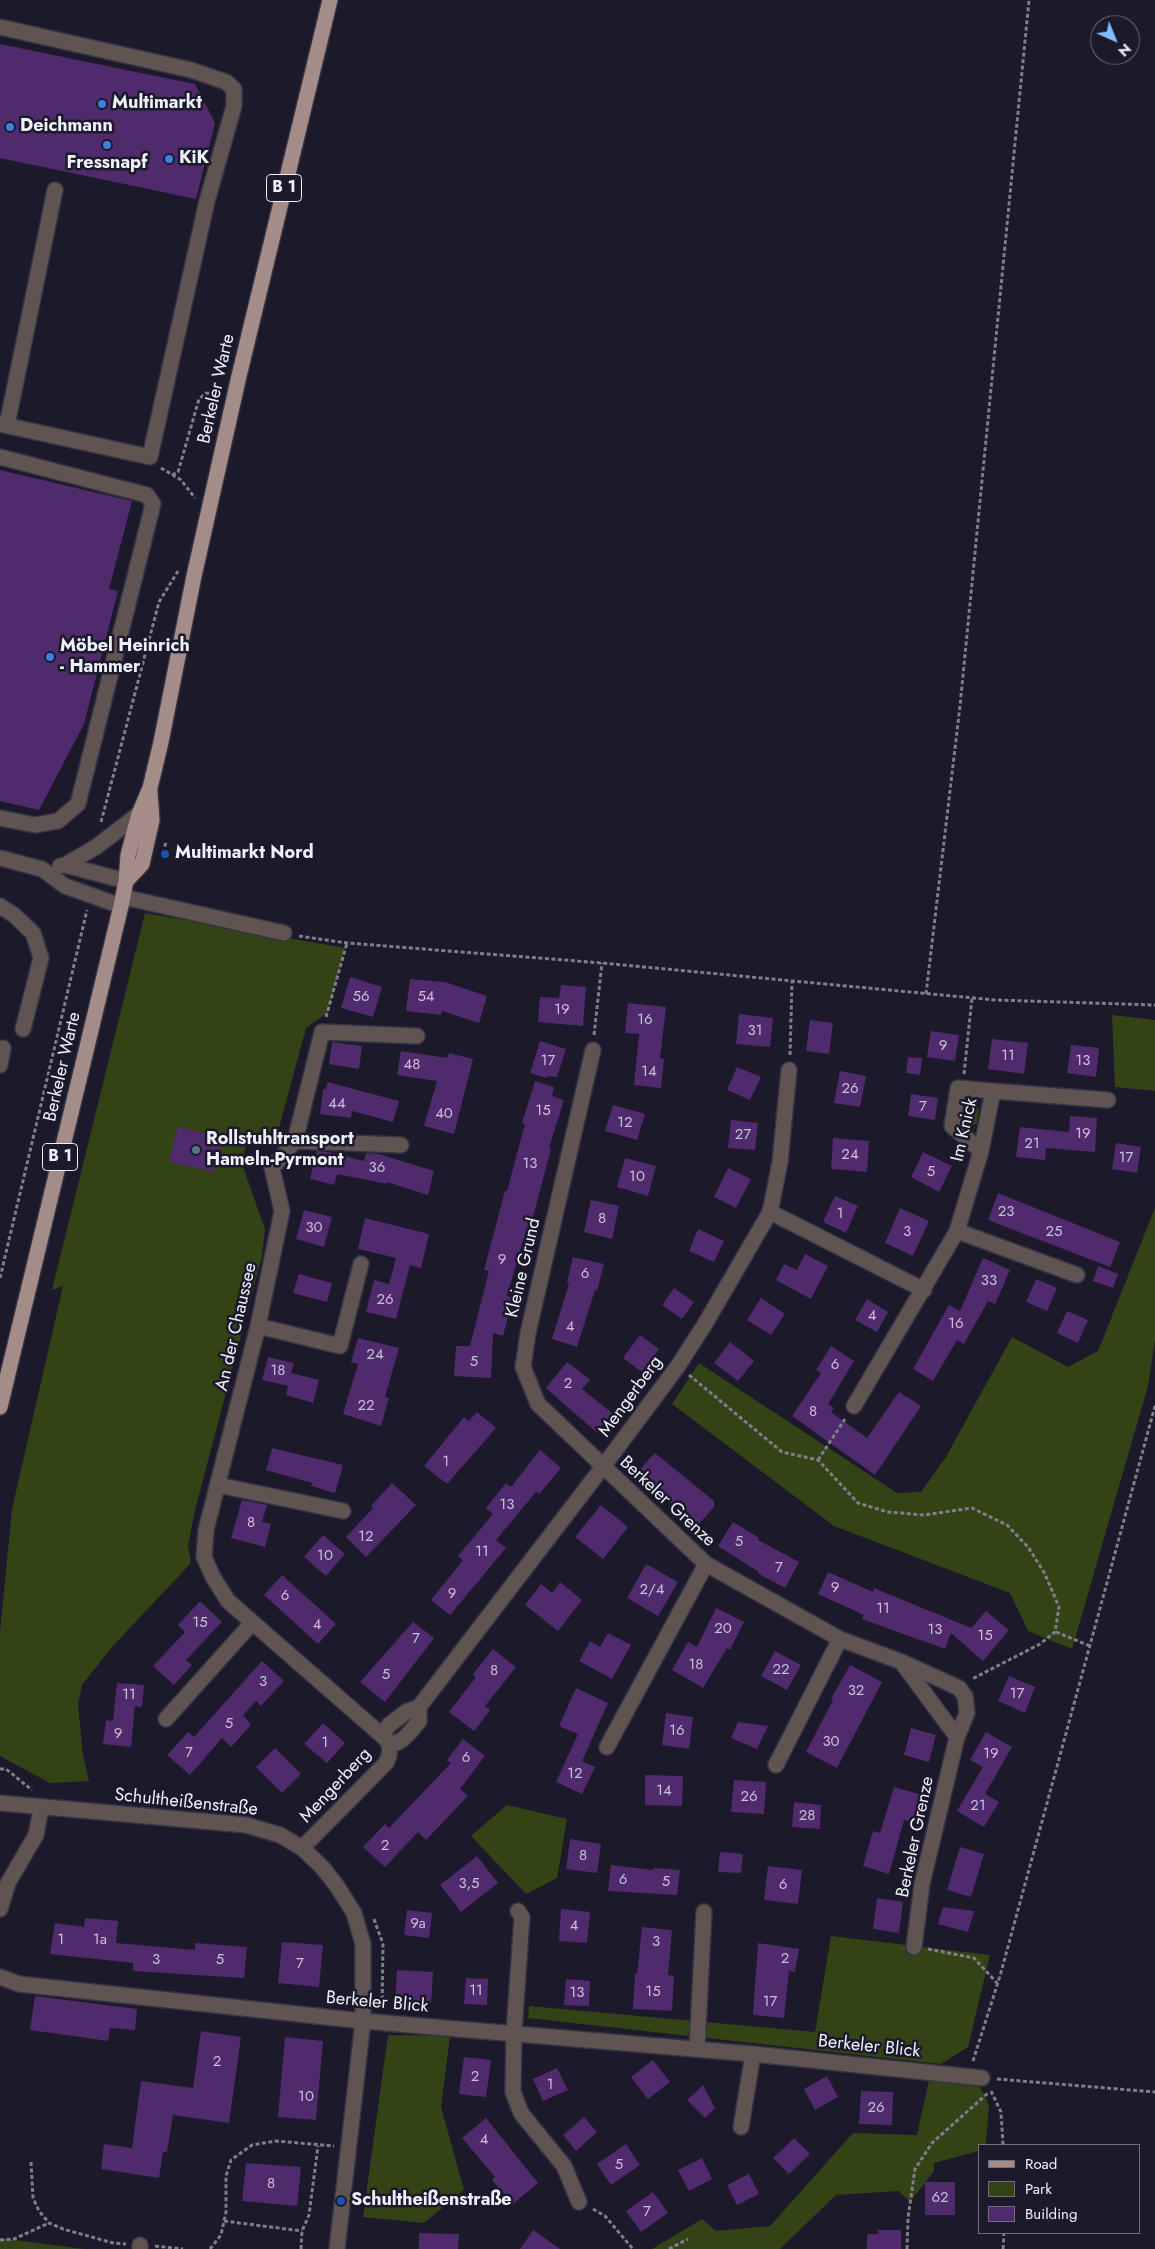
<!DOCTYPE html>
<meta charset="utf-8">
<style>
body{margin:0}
#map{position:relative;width:1155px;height:2249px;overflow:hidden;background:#1b192a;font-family:Jost,sans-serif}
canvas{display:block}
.legend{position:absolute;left:978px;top:2144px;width:162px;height:90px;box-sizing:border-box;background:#1b192a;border:1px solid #706f7e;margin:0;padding:6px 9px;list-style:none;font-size:15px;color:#f0f0fc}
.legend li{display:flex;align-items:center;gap:10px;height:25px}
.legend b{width:25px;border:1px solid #706f7e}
.north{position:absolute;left:1090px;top:15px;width:50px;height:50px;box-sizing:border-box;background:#1b192a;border:1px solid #706f7e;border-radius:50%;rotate:136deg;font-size:14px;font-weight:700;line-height:20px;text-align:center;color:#f0f0fc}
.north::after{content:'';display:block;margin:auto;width:18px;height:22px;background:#80bdfa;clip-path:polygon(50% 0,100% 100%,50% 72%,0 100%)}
</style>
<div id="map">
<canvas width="1155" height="2249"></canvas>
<ul class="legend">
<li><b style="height:6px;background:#a48d89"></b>Road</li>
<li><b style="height:14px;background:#334315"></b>Park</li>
<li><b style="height:14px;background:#4f2b6d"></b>Building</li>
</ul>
<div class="north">N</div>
</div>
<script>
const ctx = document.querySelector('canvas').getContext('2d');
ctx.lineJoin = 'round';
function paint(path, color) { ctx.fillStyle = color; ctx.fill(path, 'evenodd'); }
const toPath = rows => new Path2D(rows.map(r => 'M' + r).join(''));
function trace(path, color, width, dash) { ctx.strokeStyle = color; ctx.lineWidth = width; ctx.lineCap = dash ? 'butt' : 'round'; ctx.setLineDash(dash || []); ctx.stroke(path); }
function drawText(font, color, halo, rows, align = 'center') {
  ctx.font = font + ' Jost,sans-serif'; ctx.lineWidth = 5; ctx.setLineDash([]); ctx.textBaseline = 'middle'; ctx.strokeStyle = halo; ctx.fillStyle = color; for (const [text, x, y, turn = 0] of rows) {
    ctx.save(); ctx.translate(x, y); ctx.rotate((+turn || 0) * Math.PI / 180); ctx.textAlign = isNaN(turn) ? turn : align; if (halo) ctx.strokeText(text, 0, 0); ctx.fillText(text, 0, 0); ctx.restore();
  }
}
paint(toPath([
 [145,913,345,948,328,1012,306,1028,277,1135,247,1139,242,1164,265,1229,262,1256,195,1510,188,1546,191,1563,112,1647,82,1685,78,1704,83,1755,89,1781,50,1783,0,1756,0,1632,12,1509,63,1286,52,1290],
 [1112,1015,1155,1020,1155,1091,1115,1087],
 [971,1105,976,1105,979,1110,977,1123,969,1128,965,1120,968,1107],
 [1155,1208,1155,1340,1148,1386,1072,1649,1028,1631,1010,1593,834,1526,672,1404,699,1363,897,1493,921,1492,946,1457,1012,1337,1068,1367,1098,1351],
 [507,1805,567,1819,557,1878,526,1894,471,1836],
 [831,1936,990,1955,968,2047,941,2064,528,2018,529,2006,815,2032],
 [388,2035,450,2036,441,2107,464,2190,424,2223,363,2217],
 [930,2076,979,2085,989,2105,986,2145,979,2145,979,2151,934,2163,934,2171,910,2202,899,2191,836,2195,780,2249,652,2249,702,2219,716,2231,770,2226,853,2133,917,2135],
 [0,2238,84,2249,0,2249]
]), '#334315');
paint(toPath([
 [0,44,195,84,215,123,196,199,0,158],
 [0,470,132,501,109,589,118,591,84,724,39,810,0,801],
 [350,977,382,987,373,1017,341,1008],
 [410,979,445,982,487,996,479,1023,442,1011,441,1015,406,1011],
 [561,985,586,987,583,1026,538,1022,540,997,559,998],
 [628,1003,666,1007,660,1058,664,1059,661,1088,634,1085,639,1034,625,1033],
 [739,1014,773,1018,770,1047,736,1044],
 [810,1020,833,1023,829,1054,806,1051],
 [931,1031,959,1035,955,1061,927,1057],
 [992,1039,1028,1043,1024,1074,988,1069],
 [540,1041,566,1049,557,1077,547,1076,547,1078,530,1073],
 [332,1042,362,1046,359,1069,329,1064],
 [1071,1045,1099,1048,1096,1077,1067,1073],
 [401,1051,447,1058,449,1053,473,1059,454,1134,424,1126,437,1081,397,1075],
 [908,1057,922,1058,920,1075,906,1073],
 [737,1067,761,1077,750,1100,727,1090],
 [840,1071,866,1076,860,1107,834,1103],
 [535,1081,554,1087,552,1096,564,1100,549,1148,551,1149,530,1228,527,1227,507,1296,513,1298,503,1336,493,1333,491,1378,454,1376,456,1346,470,1346,489,1271,484,1270,505,1191,507,1191,525,1124,522,1123],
 [327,1082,399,1101,393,1122,352,1111,351,1118,320,1114,323,1089,326,1089],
 [911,1094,938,1098,935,1120,908,1116],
 [613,1105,645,1114,637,1140,605,1131],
 [1070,1116,1097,1118,1095,1152,1046,1148,1045,1160,1016,1157,1020,1127,1069,1132],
 [731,1120,758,1123,755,1150,728,1148],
 [178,1127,222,1138,214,1172,169,1162],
 [833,1138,869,1141,867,1172,831,1169],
 [1116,1143,1141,1147,1137,1173,1112,1169],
 [317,1151,328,1152,364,1161,366,1153,379,1154,434,1171,428,1195,387,1182,387,1184,337,1174,334,1185,310,1179],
 [923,1152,952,1166,939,1192,911,1177],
 [625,1158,656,1166,648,1196,617,1187],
 [728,1168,751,1179,736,1208,714,1197],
 [998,1193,1120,1242,1110,1267,988,1220],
 [835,1196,858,1206,846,1233,823,1222],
 [591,1200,619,1206,612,1239,584,1232],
 [900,1208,929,1221,913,1256,885,1243],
 [304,1210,332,1217,324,1247,296,1239],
 [365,1218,429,1234,421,1268,410,1265,396,1319,366,1312,374,1280,389,1284,396,1258,358,1249],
 [698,1229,724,1241,714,1262,689,1251],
 [805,1254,828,1266,811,1299,776,1280,784,1264,797,1270],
 [573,1257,604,1264,597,1291,595,1290,577,1347,552,1339,569,1284,567,1283],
 [983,1258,1010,1270,995,1304,988,1301,964,1344,957,1340,933,1381,913,1369,949,1305,960,1311],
 [1098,1266,1118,1274,1113,1288,1093,1281],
 [299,1274,332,1283,327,1302,293,1293],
 [1036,1279,1057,1288,1047,1311,1026,1302],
 [674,1288,694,1302,682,1319,662,1305],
 [761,1298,785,1314,771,1335,747,1320],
 [867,1299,888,1312,877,1332,855,1320],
 [1067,1311,1088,1320,1078,1343,1057,1333],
 [640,1335,659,1349,642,1372,623,1358],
 [358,1338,399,1348,385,1397,389,1398,381,1426,343,1414,358,1364,351,1362],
 [730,1342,754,1361,738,1381,714,1363],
 [831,1346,854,1361,828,1404,834,1408,831,1412,867,1438,899,1392,921,1406,875,1475,792,1416,821,1373,816,1370],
 [268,1357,294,1363,291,1373,319,1380,313,1403,286,1395,288,1386,262,1380],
 [567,1362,590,1380,582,1389,612,1413,596,1432,546,1388],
 [477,1412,496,1428,447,1484,424,1466,464,1417,469,1421],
 [272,1448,343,1465,335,1493,311,1486,312,1483,266,1470],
 [540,1450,561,1468,539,1494,536,1492,496,1540,506,1548,450,1615,431,1600,463,1560,458,1556,493,1514,486,1508,506,1483,511,1487],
 [655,1453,714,1501,714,1507,697,1526,665,1498,661,1502,633,1477],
 [392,1483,416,1505,366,1557,346,1537,373,1508,371,1506],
 [242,1500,267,1505,262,1522,271,1524,265,1547,231,1538],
 [601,1505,628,1527,603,1559,575,1537],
 [733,1522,759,1538,758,1540,799,1562,785,1588,759,1574,759,1572,718,1546],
 [323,1535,345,1554,326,1576,304,1557],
 [646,1564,678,1582,658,1616,627,1598],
 [828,1572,873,1592,874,1588,971,1628,986,1611,1009,1630,983,1661,951,1633,945,1649,862,1619,864,1615,818,1594],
 [282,1575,336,1624,318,1644,264,1595],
 [560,1582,582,1600,558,1631,525,1605,541,1584,552,1593],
 [200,1601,222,1622,186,1660,192,1665,174,1685,153,1666,185,1632,178,1625],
 [716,1608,744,1622,730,1650,727,1648,703,1688,672,1670,688,1642,697,1647],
 [413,1622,434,1638,385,1702,360,1682],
 [608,1633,631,1645,612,1679,579,1661,590,1641,600,1647],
 [493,1649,516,1667,485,1706,490,1710,474,1731,449,1712,476,1677,473,1674],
 [775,1651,801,1665,787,1690,761,1676],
 [262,1661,284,1681,261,1706,256,1701,243,1715,251,1725,231,1747,222,1738,190,1775,167,1755,188,1732,194,1737],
 [850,1665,882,1682,837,1768,806,1752,833,1700,831,1699],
 [1009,1676,1035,1687,1025,1713,998,1701],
 [117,1683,144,1685,142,1707,135,1706,131,1747,103,1744,106,1720,113,1721],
 [576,1688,608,1703,582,1761,595,1767,582,1794,556,1782,578,1734,559,1726],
 [666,1713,693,1717,689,1749,662,1745],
 [738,1722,768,1726,757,1749,731,1738],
 [323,1723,345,1743,327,1763,304,1744],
 [911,1728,936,1735,929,1762,904,1755],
 [986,1732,1012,1747,985,1794,999,1802,984,1827,957,1811,983,1767,970,1760],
 [463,1739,485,1756,460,1789,468,1796,426,1840,418,1832,385,1867,363,1847,385,1824,389,1828,451,1763,447,1760],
 [275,1748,301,1774,282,1793,256,1767],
 [645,1775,683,1776,682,1806,645,1805],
 [734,1780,766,1782,764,1814,731,1812],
 [894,1787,922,1795,914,1823,904,1820,889,1874,863,1866,873,1831,880,1833],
 [794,1802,821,1805,820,1829,792,1827],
 [570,1839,601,1844,597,1873,566,1869],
 [960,1847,984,1854,971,1897,947,1890],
 [720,1852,743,1854,741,1873,718,1872],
 [477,1856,498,1883,461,1912,440,1885],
 [611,1865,653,1870,654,1868,680,1870,677,1895,608,1891],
 [768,1866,802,1870,798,1904,764,1900],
 [877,1898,903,1902,899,1933,873,1929],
 [943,1907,974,1911,968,1932,938,1924],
 [561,1909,590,1912,587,1943,559,1941],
 [407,1910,432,1913,429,1938,404,1935],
 [85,1918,118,1921,116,1943,195,1950,195,1943,247,1947,244,1978,133,1971,133,1963,50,1954,55,1923,84,1927],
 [642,1927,672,1930,668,1975,674,1976,672,2011,633,2009,635,1973,637,1974],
 [282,1942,323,1945,319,1987,278,1983],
 [758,1943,799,1949,795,1972,789,1971,784,2018,753,2015],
 [397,1970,433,1972,431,2004,395,2003],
 [466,1978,488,1979,487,2005,464,2004],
 [566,1979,590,1981,589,2006,564,2005],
 [35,1996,137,2009,135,2030,110,2028,108,2041,30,2030],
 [201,2031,241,2037,229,2123,173,2115,167,2152,163,2152,159,2178,101,2169,104,2144,132,2148,141,2081,193,2088],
 [285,2037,323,2041,316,2120,278,2117],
 [464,2057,491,2060,486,2097,459,2094],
 [653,2060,670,2082,648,2099,631,2077],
 [557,2068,568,2090,543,2101,533,2079],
 [827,2076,838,2097,815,2110,804,2089],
 [703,2085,715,2108,705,2118,687,2100],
 [861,2091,893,2092,892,2125,859,2124],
 [584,2117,597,2132,576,2151,563,2135],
 [486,2118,538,2183,513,2204,492,2180,495,2177,462,2138],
 [794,2138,810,2154,789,2174,773,2158],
 [626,2144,640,2165,611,2185,597,2164],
 [702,2158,712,2179,689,2191,678,2170],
 [246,2163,301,2167,297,2206,242,2201],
 [749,2174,759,2194,737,2205,727,2185],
 [925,2182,955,2182,955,2215,925,2215],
 [653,2192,668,2213,641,2232,626,2211],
 [533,2230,560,2249,520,2249],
 [878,2230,901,2230,901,2249,867,2249,867,2234,878,2234],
 [419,2233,459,2234,458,2249,419,2249]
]), '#4f2b6d');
const minor = toPath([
 [0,27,191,70,226,82,234,89,234,106,207,201,150,457,0,424],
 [7,425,55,190],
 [0,457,147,495,153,504,78,804,58,821,35,825,0,818],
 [0,858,42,869,65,886,121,906],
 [65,865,96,847,139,814],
 [60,866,65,865,126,881],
 [123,897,284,933],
 [0,906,14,915,33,933,41,958,23,1029],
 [593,1050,528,1333,523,1367,538,1404,706,1564,840,1639,902,1662,959,1688,965,1696,967,1713,957,1737,922,1884,914,1947],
 [0,1065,3,1048],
 [295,1141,401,1145],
 [981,1151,952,1126,958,1088,993,1091],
 [770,1212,924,1290],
 [957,1231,1077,1275],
 [258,1326,340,1346,361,1264],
 [854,1406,957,1231,981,1151,993,1091,1108,1100],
 [218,1485,343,1511],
 [903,1664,957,1737],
 [166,1719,252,1623],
 [382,1735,389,1725,406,1712,419,1707,602,1468,678,1366,705,1324,770,1212,780,1162,789,1070],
 [390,1746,402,1740,411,1731,419,1721,419,1707],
 [607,1747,706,1564],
 [776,1765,840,1639],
 [0,1803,246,1825,280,1835,302,1848,322,1867,337,1886,354,1913,363,1944,363,2021,337,2249],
 [302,1848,386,1763,389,1756,390,1746,386,1739,228,1601,213,1577,204,1557,206,1530,258,1326,282,1211,272,1168,295,1141,322,1032,417,1036],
 [0,1909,8,1883,36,1835,41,1808],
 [518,1911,522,1917,514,2032,513,2092,521,2113,564,2166,579,2202],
 [0,1977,19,1984,363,2021,753,2054,982,2078],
 [697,2049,704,1912],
 [741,2127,753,2054],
 [140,2249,140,2245]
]);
const major = toPath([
 [126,881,142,864,152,820,150,792],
 [0,1407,121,906,126,881,128,855,139,814,150,788,161,742,194,576,239,376,330,0]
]);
trace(minor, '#353343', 18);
trace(major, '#353343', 18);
trace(toPath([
 [161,468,181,480,195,498],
 [172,475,178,472,199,399,206,393,218,395],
 [101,822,159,602,178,571],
 [163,853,166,842],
 [299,936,347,943,602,963,995,1000,1155,1005],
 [926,994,960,706,1029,0],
 [326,1017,347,943],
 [594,1035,602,963],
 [790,1055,792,981],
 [964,1074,972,998],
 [0,1278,87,910],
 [689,1375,782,1452,818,1460,858,1503,888,1512,924,1515,972,1508,1007,1525,1028,1547,1045,1574,1059,1607,1055,1632,1040,1644,972,1679],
 [818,1460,845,1419],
 [1056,1632,1090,1646],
 [0,1769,6,1769,32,1790],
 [374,1919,383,1944,382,2009],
 [928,1949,974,1958,997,1983],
 [973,2061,1000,1976,1155,1406],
 [997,2079,1155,2092],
 [991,2091,1001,2112,1003,2145],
 [31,2162,33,2198,39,2211,49,2223,63,2229,113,2243,126,2244],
 [593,2209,605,2216,633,2249],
 [224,2221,302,2231],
 [0,2240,14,2239,49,2223],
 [155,2246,183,2249],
 [210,2249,221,2235,226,2212,226,2176,231,2160,252,2145,276,2141,334,2146],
 [301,2249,302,2231,309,2215,318,2146],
 [669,2249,688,2239],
 [907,2249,908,2218,915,2169,932,2143,988,2093],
 [1003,2249,1004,2233]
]), '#7f7e8d', 3, [4, 2.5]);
trace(minor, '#5f5452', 15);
trace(major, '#a48d89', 15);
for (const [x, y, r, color] of [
 [102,104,5,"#3f7fe0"],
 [10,127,5,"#3f7fe0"],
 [107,145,5,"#3f7fe0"],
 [169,159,5,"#3f7fe0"],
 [50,657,5,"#3f7fe0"],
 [165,854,5,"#1a4fb4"],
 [196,1150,5,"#5c6f8a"],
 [341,2201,5,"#1a4fb4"]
]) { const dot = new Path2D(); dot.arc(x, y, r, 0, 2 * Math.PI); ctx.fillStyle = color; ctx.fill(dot); trace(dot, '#1b192a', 2); }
drawText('15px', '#c8bfd8', null, [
 ["56",361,997],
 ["54",426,997],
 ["19",562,1010],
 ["16",645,1020],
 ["31",755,1031],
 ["9",943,1046],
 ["11",1008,1056],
 ["17",548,1061],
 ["13",1083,1061],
 ["48",412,1065],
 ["14",649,1072],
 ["26",850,1089],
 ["44",337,1104],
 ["7",923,1107],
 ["15",543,1111],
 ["40",444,1114],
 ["12",625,1123],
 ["19",1083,1134],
 ["27",743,1135],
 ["21",1032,1144],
 ["24",850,1155],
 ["17",1126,1158],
 ["13",530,1164],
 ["36",377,1168],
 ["5",931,1172],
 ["10",637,1177],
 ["23",1006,1212],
 ["1",840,1214],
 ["8",602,1219],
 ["30",314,1228],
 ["3",907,1232],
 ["25",1054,1232],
 ["9",502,1260],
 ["6",585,1274],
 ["33",989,1281],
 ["26",385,1300],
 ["4",872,1316],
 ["16",956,1324],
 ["4",570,1327],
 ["24",375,1355],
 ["5",474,1362],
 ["6",835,1365],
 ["18",278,1371],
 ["2",568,1384],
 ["22",366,1406],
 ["8",813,1412],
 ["1",446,1462],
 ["13",507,1505],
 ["8",251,1523],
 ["12",366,1537],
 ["5",739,1542],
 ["11",482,1552],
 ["10",325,1556],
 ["7",779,1568],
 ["9",835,1588],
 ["2/4",652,1590],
 ["9",452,1594],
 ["6",285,1596],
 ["11",883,1609],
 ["15",200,1623],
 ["4",317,1625],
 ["20",723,1629],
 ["13",935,1630],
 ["15",985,1636],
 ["7",416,1639],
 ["18",696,1665],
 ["22",781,1670],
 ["8",494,1671],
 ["5",386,1675],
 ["3",263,1682],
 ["32",856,1691],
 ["17",1017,1694],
 ["11",129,1695],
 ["5",229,1724],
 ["16",677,1731],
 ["9",118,1734],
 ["30",831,1742],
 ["1",325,1743],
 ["7",189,1753],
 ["19",991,1754],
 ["6",466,1758],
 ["12",575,1774],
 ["14",664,1791],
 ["26",749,1797],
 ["21",978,1806],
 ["28",807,1816],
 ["2",385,1846],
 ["8",583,1856],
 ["6",623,1880],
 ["5",666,1882],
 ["3,5",469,1884],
 ["6",783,1885],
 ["9a",418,1924],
 ["4",574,1926],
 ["1",61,1940],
 ["1a",100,1940],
 ["3",656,1942],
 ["2",785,1959],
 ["3",156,1960],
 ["5",220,1960],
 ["7",300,1964],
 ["11",476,1991],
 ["15",653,1992],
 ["13",577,1993],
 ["17",770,2002],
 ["2",217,2062],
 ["2",475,2077],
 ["1",550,2085],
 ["10",306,2097],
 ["26",876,2108],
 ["4",484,2140],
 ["5",619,2165],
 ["8",271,2184],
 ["62",940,2198],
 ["7",647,2212]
]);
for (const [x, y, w] of [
 [284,188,35],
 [60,1157,35]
]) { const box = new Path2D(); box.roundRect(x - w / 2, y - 13.5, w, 27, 4); ctx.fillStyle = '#1b192a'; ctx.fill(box); trace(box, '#f0f0fc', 1); }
drawText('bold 16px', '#f0f0fc', null, [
 ["B 1",284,188],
 ["B 1",60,1157]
]);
drawText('bold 18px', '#f0f0fc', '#1b192a', [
 ["Multimarkt",112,104],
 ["Deichmann",20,127],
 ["KiK",179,159],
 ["Fressnapf",107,164,"center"],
 ["Möbel Heinrich",60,647],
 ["- Hammer",60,668],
 ["Multimarkt Nord",175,854],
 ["Rollstuhltransport",206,1140],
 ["Hameln-Pyrmont",206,1161],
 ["Schultheißenstraße",351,2201]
], 'left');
drawText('18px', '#f0f0fc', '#1b192a', [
 ["Berkeler Warte",217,389,-77],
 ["Berkeler Warte",63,1067,-77],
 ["Im Knick",965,1130,-77],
 ["Kleine Grund",524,1268,-77],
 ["An der Chaussee",237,1327,-77],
 ["Mengerberg",631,1397,-54],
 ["Berkeler Grenze",667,1502,43],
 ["Mengerberg",336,1786,-47],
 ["Schultheißenstraße",186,1803,6],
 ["Berkeler Grenze",916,1837,-78],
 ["Berkeler Blick",377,2003,5],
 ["Berkeler Blick",869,2047,6]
]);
</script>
